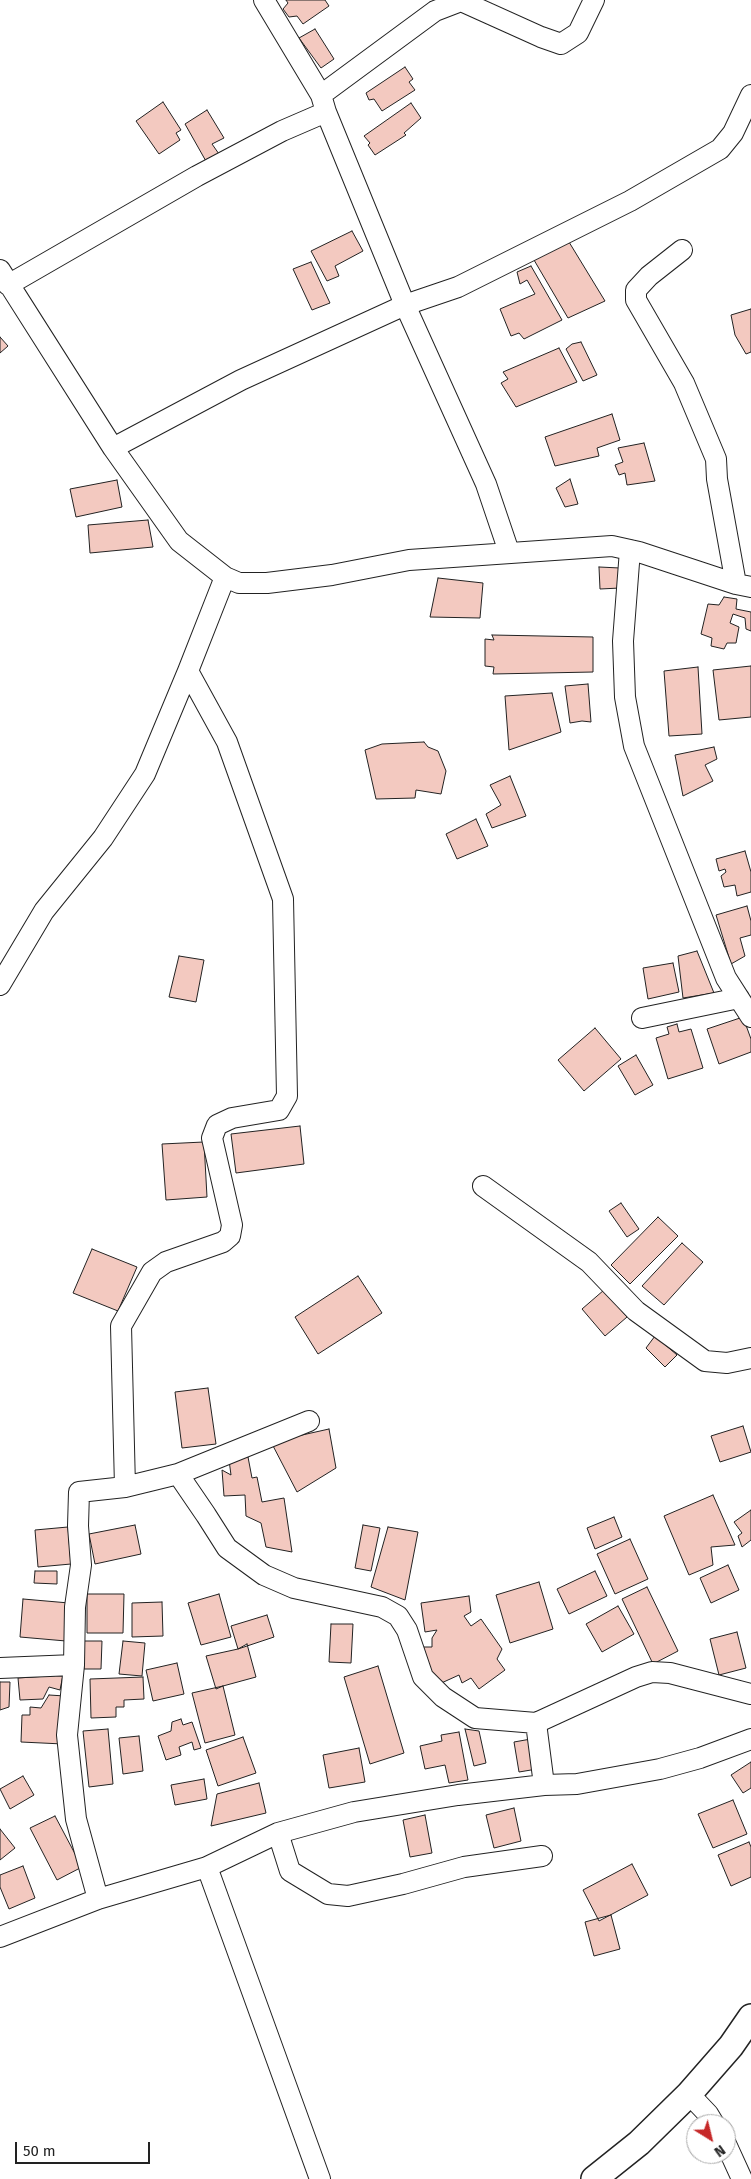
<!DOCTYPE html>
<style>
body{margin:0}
#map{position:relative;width:751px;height:2179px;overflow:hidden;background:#fff;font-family:"Fira Sans",sans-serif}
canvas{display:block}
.north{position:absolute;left:686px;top:2114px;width:50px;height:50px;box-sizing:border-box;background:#fff;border:1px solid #a7a7a7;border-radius:50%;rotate:144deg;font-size:14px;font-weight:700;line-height:20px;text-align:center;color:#222}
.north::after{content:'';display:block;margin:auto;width:18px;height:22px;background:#c62828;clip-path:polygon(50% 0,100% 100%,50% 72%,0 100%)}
.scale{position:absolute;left:15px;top:2142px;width:135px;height:22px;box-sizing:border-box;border:2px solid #222;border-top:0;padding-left:6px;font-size:15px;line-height:18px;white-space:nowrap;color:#222;-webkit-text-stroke:4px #fff;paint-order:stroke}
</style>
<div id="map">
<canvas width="751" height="2179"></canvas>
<div class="north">N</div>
<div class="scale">50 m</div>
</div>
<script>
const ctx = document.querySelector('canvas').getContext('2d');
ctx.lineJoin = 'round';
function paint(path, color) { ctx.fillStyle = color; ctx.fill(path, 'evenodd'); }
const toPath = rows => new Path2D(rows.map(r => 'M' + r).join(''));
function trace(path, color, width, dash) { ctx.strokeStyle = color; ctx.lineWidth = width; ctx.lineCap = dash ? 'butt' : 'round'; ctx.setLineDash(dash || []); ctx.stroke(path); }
const building = toPath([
 [286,0,325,0,329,6,303,24,297,16,289,17,283,9,288,3,286,0],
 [315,29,334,59,321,68,299,38,315,29],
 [405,67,413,79,409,82,415,90,382,111,374,99,369,100,366,93,405,67],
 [163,102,181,130,176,133,180,140,159,154,136,121,163,102],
 [411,103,421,118,404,133,406,135,375,155,368,145,370,143,364,136,411,103],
 [207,110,224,138,212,144,219,154,207,163,185,124,207,110],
 [352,231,363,251,335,266,339,276,327,281,311,251,352,231],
 [569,242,605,301,568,318,534,260,569,242],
 [311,262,330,303,312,310,293,269,311,262],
 [531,266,562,320,524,339,519,333,511,336,500,309,535,294,527,280,520,284,517,272,531,266],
 [751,309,751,352,746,354,735,335,731,315,751,309],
 [0,337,8,346,0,353,0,337],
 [581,342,597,375,583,381,566,349,572,344,581,342],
 [559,348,577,382,516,407,501,383,508,379,503,372,559,348],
 [612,414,620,440,597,448,599,456,555,466,545,437,612,414],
 [644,443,655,481,627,485,625,473,619,475,615,465,623,462,618,448,644,443],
 [570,479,578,504,565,507,556,488,570,479],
 [117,480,122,507,76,517,70,489,117,480],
 [148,520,153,547,90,553,88,525,148,520],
 [599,567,620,568,620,588,600,589,599,567],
 [438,578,483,583,480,618,430,617,438,578],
 [724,597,737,599,736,609,751,612,751,631,746,629,745,618,733,614,730,623,739,627,736,643,727,643,724,649,711,646,712,638,701,634,708,604,719,605,724,597],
 [492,635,593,637,593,672,493,674,494,667,485,666,485,639,494,640,492,635],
 [751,666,751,717,719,720,713,670,751,666],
 [698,667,702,734,669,736,664,671,698,667],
 [588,684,591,722,582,721,570,723,565,686,588,684],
 [552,693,561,732,509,750,505,696,552,693],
 [424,742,428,747,438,751,446,771,441,794,416,790,415,798,376,799,365,750,382,744,424,742],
 [714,747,717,759,705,765,713,781,683,796,675,755,714,747],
 [510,776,526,816,492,828,486,814,501,805,490,785,510,776],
 [476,819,488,846,457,859,446,834,476,819],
 [745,851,751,872,751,892,737,896,735,885,724,887,721,876,726,872,725,869,719,871,716,859,745,851],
 [747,906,751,921,751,935,740,938,745,956,731,964,716,915,747,906],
 [697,951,714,993,683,998,678,956,697,951],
 [179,956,204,960,196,1002,169,997,179,956],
 [673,963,679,992,648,999,643,968,673,963],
 [743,1017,751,1039,751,1052,719,1064,707,1029,743,1017],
 [677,1024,679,1032,691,1029,703,1068,668,1079,656,1038,669,1034,667,1027,677,1024],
 [595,1028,621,1059,584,1091,558,1060,595,1028],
 [636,1055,653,1085,635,1095,618,1066,636,1055],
 [300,1126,304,1164,236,1173,231,1134,300,1126],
 [204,1142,207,1197,166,1200,162,1144,204,1142],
 [621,1203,639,1229,627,1237,609,1211,621,1203],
 [658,1217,678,1236,630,1284,611,1265,658,1217],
 [682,1243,703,1262,664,1305,642,1286,682,1243],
 [92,1249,137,1267,118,1311,73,1293,92,1249],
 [358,1276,382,1313,318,1354,295,1317,358,1276],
 [604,1290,627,1317,605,1336,582,1309,604,1290],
 [655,1336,677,1355,665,1367,646,1348,655,1336],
 [208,1388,216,1444,182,1448,175,1392,208,1388],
 [743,1426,751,1452,720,1462,711,1436,743,1426],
 [329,1429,336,1468,297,1492,271,1442,329,1429],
 [248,1457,252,1478,257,1477,262,1502,284,1498,292,1552,266,1547,261,1523,246,1516,245,1495,224,1496,222,1470,231,1475,229,1460,248,1457],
 [713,1495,735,1545,711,1547,713,1565,689,1575,664,1516,713,1495],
 [751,1510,751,1540,742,1547,738,1536,742,1533,734,1522,751,1510],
 [614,1517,622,1537,595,1549,587,1528,614,1517],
 [135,1525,141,1554,95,1564,89,1534,135,1525],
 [363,1525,380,1528,371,1571,355,1568,363,1525],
 [68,1527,71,1564,38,1567,35,1530,68,1527],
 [388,1527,418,1532,405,1600,371,1587,388,1527],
 [630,1539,648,1579,615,1594,597,1554,630,1539],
 [728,1565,739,1590,711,1603,700,1578,728,1565],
 [35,1571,57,1571,57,1584,34,1583,35,1571],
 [595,1571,607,1596,569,1614,557,1589,595,1571],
 [539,1582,553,1629,510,1643,496,1595,539,1582],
 [647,1587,678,1651,653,1664,622,1599,647,1587],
 [87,1594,124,1594,123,1633,87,1633,87,1594],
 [219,1594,231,1637,201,1645,188,1603,219,1594],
 [469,1596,471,1612,464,1616,471,1626,481,1619,502,1649,497,1659,505,1670,479,1689,471,1678,462,1683,459,1675,437,1685,420,1647,432,1647,432,1638,437,1630,425,1632,421,1603,469,1596],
 [23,1599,69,1603,66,1641,20,1637,23,1599],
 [162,1602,163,1636,132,1637,132,1603,162,1602],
 [618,1606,634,1634,602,1652,586,1624,618,1606],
 [267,1615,274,1637,238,1649,231,1626,267,1615],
 [331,1624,353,1624,351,1663,329,1662,331,1624],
 [737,1632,746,1668,719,1675,710,1639,737,1632],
 [84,1641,102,1641,101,1669,84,1669,84,1641],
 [123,1641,145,1643,142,1676,119,1674,123,1641],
 [247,1644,256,1677,223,1686,216,1689,206,1656,238,1649,247,1644],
 [177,1663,184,1694,153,1701,146,1670,177,1663],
 [378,1666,404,1753,370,1764,344,1677,378,1666],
 [63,1675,60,1690,49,1687,43,1699,20,1700,18,1678,63,1675],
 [143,1677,144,1699,124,1700,124,1707,116,1707,116,1717,91,1718,90,1679,143,1677],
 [0,1682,10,1682,9,1707,0,1710,0,1682],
 [223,1686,235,1735,205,1743,192,1693,223,1686],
 [49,1695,65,1696,63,1744,21,1742,22,1715,30,1715,30,1707,41,1708,49,1695],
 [181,1719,183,1725,192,1722,201,1748,194,1750,192,1742,179,1747,181,1755,166,1760,158,1736,171,1731,172,1722,181,1719],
 [108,1729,113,1784,89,1787,83,1731,108,1729],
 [465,1729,479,1731,486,1763,474,1766,465,1729],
 [459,1732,468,1780,449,1783,445,1765,425,1769,420,1746,442,1741,441,1735,459,1732],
 [139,1736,143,1771,123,1774,119,1738,139,1736],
 [243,1737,256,1773,218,1786,206,1750,243,1737],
 [531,1739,537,1769,519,1772,514,1742,531,1739],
 [359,1748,365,1782,329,1788,323,1755,359,1748],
 [751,1762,751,1788,743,1793,731,1775,751,1762],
 [23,1776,34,1795,10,1809,0,1789,23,1776],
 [204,1779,207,1799,175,1805,171,1785,204,1779],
 [259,1783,266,1813,211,1826,217,1794,259,1783],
 [733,1800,747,1834,713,1848,698,1814,733,1800],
 [514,1808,521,1841,494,1848,486,1815,514,1808],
 [425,1815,432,1853,410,1857,403,1820,425,1815],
 [55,1816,82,1867,57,1880,30,1828,55,1816],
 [0,1829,15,1848,0,1860,0,1829],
 [749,1842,751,1847,751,1877,731,1886,718,1855,749,1842],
 [632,1864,648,1895,599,1921,583,1890,632,1864],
 [23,1866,35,1898,9,1909,0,1887,0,1875,23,1866],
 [611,1915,620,1949,594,1956,585,1922,611,1915]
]);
paint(building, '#f3c9c0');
trace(building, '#222', 1);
const minor = toPath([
 [264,0,321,95,326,112,405,305,486,484,509,552],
 [321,95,435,11,461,1,541,37,561,44,578,33,594,0],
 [682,250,649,276,636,290,636,300,684,383,716,459,717,479,736,584],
 [0,270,113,448,179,541,225,577,239,583,267,583,332,575,409,560,612,546,639,552,736,584,751,587],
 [8,285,197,176,282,131,326,112],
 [113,448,241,380,405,305,458,287,630,201,720,149,733,133,751,95],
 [630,550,623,641,625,697,634,746,726,978,751,1017],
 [0,985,44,911,103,838,145,774,188,671,225,577],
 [642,1018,739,998],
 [483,1186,589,1262,636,1311,705,1361,727,1363,751,1358],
 [178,1474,206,1515,227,1548,264,1575,294,1588,382,1607,398,1616,407,1630,423,1677,443,1697,475,1718,536,1723,636,1677,652,1672,670,1673,751,1694],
 [125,1487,121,1326,152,1272,166,1262,223,1242,230,1236,232,1225,212,1138,217,1125,232,1118,279,1110,287,1096,283,899,227,742,188,671],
 [0,1668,74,1665],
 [536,1723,544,1785],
 [278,1833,290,1871,328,1894,348,1896,403,1884,464,1867,542,1856],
 [207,1867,320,2179],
 [98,1899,76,1819,67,1735,74,1665,75,1607,81,1565,78,1526,79,1492,125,1487,178,1474,309,1421],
 [0,1937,98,1899,207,1867,278,1833,354,1812,458,1795,544,1785,577,1784,660,1769,700,1758,751,1739],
 [689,2094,708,2114,714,2124],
 [726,2144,742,2179]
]);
const major = toPath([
 [594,2179,639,2143,689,2094,731,2046,751,2017]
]);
trace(minor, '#222', 22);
trace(major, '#222', 28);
trace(minor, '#fff', 20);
trace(major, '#fff', 25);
</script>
